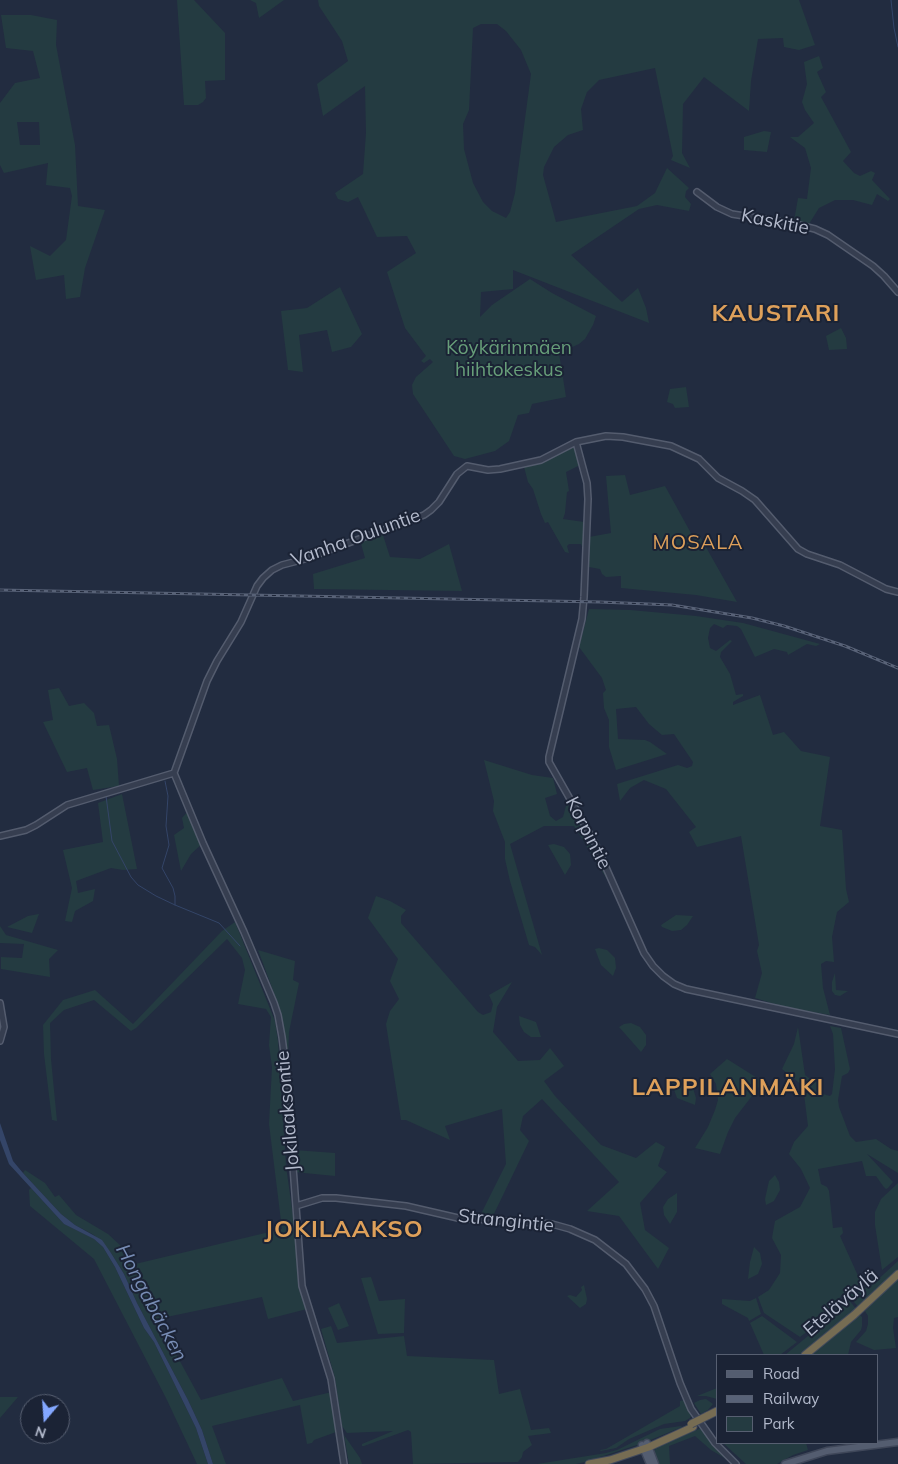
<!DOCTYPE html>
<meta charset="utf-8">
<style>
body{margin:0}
#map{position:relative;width:898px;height:1464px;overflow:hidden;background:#222c40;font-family:Mulish,sans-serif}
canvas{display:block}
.legend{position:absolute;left:716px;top:1354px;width:162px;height:90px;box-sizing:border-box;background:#1b2335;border:1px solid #575f71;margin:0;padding:6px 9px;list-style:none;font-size:15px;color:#b2b9cb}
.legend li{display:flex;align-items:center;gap:10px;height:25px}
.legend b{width:25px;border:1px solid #575f71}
.north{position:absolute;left:20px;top:1394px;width:50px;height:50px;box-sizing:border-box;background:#1b2335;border:1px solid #575f71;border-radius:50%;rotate:198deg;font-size:14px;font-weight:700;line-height:20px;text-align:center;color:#b2b9cb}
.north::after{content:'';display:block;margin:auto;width:18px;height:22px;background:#83a7ff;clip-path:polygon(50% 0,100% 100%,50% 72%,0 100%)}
</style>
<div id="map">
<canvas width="898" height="1464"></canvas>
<ul class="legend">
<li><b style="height:6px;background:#545d70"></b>Road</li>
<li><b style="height:6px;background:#586277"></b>Railway</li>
<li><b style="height:14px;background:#243b41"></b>Park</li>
</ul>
<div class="north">N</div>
</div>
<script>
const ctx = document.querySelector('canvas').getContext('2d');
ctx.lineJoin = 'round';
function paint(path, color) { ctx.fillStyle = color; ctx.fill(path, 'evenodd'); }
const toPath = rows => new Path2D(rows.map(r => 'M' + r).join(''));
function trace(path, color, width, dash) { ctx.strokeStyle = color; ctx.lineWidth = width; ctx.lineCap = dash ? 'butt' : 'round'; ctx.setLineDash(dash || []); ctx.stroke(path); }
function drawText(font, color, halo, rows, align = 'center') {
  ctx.font = font + ' Mulish,sans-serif'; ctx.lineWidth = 4; ctx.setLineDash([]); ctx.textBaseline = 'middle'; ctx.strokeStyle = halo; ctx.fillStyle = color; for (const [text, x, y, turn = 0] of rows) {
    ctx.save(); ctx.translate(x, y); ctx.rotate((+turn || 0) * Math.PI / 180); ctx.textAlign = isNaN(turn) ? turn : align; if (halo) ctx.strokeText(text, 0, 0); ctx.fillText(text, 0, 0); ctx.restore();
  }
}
paint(toPath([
 [177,0,194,0,225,33,225,80,205,81,206,98,203,102,198,105,184,105],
 [250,0,284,0,259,18,256,3],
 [318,0,799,0,815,45,799,50,784,47,783,38,758,39,751,81,749,111,704,77,683,104,682,153,690,168,671,160,673,156,655,68,599,80,587,92,581,109,583,130,568,135,554,147,544,167,543,175,556,222,637,206,655,193,667,168,689,188,686,191,685,197,691,204,689,211,657,205,639,209,571,255,622,302,638,288,646,308,649,323,513,270,513,289,481,292,480,317,492,305,530,279,552,293,596,316,593,325,585,339,579,344,559,353,566,397,532,404,529,413,518,415,509,441,495,451,465,459,454,456,413,394,412,385,416,377,433,362,430,359,424,363,421,361,426,356,405,328,387,272,416,253,407,236,377,237,358,197,348,202,338,199,335,193,363,174,366,133,365,86,323,116,317,84,348,61,342,41,319,6],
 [481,24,497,24,506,31,521,50,531,74,515,193,510,212,506,218,492,211,483,202,473,183,464,149,463,124,469,110,473,28],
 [1,15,31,15,57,20,56,45,75,145,78,206,105,210,85,268,80,297,66,299,64,275,36,280,30,246,50,256,66,240,72,196,70,188,46,185,48,163,4,173,0,165,0,103,15,83,40,78,33,51,6,48],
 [17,122,39,122,40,145,20,145],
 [819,56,823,68,817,72,826,92,821,97,851,152,843,161,854,173,860,176,871,171,875,173,872,180,890,199,888,201,877,194,872,205,853,200,835,200,819,208,809,224,794,221,798,198,807,199,811,168,805,148,790,137,798,137,814,123,805,110,802,102,807,84,804,62],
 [764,131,771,132,767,152,744,150,744,137],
 [340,287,362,334,351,347,332,352,327,330,299,335,303,372,288,370,281,311,307,308],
 [841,328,846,338,847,349,829,350,826,336],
 [686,387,689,407,675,408,673,404,667,402,670,389],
 [574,445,580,465,566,472,569,491,567,492,565,513,563,519,584,522,584,537,583,549,581,544,569,544,567,546,569,553,565,552,548,522,545,523,541,514,533,489,528,482,524,467,551,459],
 [625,475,630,495,665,486,692,535,698,533,737,602,696,595,621,588,621,576,606,577,602,574,600,569,589,567,589,537,611,533,606,476],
 [382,532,390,557,420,559,449,544,462,591,314,589,313,574,365,558,360,540],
 [589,609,630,610,696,616,743,623,820,644,816,646,807,644,788,655,787,652,774,649,755,657,741,629,737,626,727,625,723,628,714,624,710,628,708,638,710,648,716,651,730,640,732,641,721,652,720,657,730,674,736,695,743,694,743,696,733,702,733,705,760,695,773,735,784,732,801,751,830,757,820,826,842,830,846,889,849,902,837,912,832,937,834,962,826,961,821,964,823,988,830,1015,784,1007,755,998,762,973,757,951,759,945,741,836,697,847,689,832,696,827,666,789,644,780,630,788,620,801,617,784,678,765,687,768,692,766,693,762,674,734,662,735,649,724,636,707,616,709,618,739,645,740,650,742,667,754,616,770,609,747,609,720,604,708,603,693,606,690,602,678,579,647],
 [59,688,69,706,84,703,94,713,97,726,109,725,117,759,119,786,93,790,87,768,67,772,43,722,53,720,48,690],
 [484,760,532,775,553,778,557,794,545,798,550,816,556,821,563,817,566,806,571,805,573,808,608,881,574,826,544,826,510,844,542,955,535,947,529,945,510,881,505,859,505,842,493,811,494,801],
 [122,794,137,869,123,870,111,868,76,881,78,893,95,889,93,901,75,911,72,922,65,921,72,888,63,850,103,842,98,803],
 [189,810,203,843,191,854,181,871,174,835,184,828,182,818],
 [554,844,564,847,570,854,571,865,565,875,548,845],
 [376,896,390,901,406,910,401,916,401,923,478,1012,483,1015,491,1012,493,1004,489,995,512,982,497,1007,493,1032,518,1061,540,1060,550,1048,564,1066,544,1081,555,1096,601,1145,636,1158,656,1142,665,1147,658,1166,667,1172,640,1203,645,1230,669,1248,658,1269,619,1216,587,1211,619,1182,542,1099,523,1116,520,1130,529,1141,492,1218,479,1218,506,1164,502,1109,445,1126,450,1140,406,1120,401,1120,386,1024,390,1011,399,999,390,981,398,959,368,918],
 [39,914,32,933,7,927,28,916],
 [676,915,693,916,687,925,681,930,672,931,662,927,661,925],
 [235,922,275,1021,278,1041,286,1166,295,1230,301,1290,307,1309,268,1319,262,1297,157,1319,201,1400,282,1378,293,1401,332,1392,336,1432,314,1440,312,1443,307,1444,300,1405,212,1426,226,1464,213,1464,202,1430,188,1400,137,1303,124,1274,111,1253,94,1235,75,1225,61,1214,23,1173,25,1170,45,1183,55,1197,59,1195,76,1215,108,1234,121,1246,131,1265,282,1229,269,1124,272,1067,269,1045,271,1017,266,1009,238,1004,245,970,242,958,227,939,136,1028,131,1031,94,1000,64,1010,50,1023,51,1059,57,1121,52,1120,44,1054,43,1025,63,1000,95,990,133,1024,222,931],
 [0,926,6,935,58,950,49,959,50,977,1,969,1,957,22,958,24,944,0,943],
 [599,948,607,950,615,958,616,968,613,976,601,965,595,949],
 [258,950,295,961,293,980,299,983,289,1032,288,1058,274,993],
 [835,973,836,990,848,991,840,996,835,995,832,991,832,982],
 [519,1016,536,1022,541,1037,531,1037,524,1032,520,1025],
 [631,1023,640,1027,646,1035,646,1045,641,1052,619,1027,624,1024],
 [830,1026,841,1028,850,1069,848,1073,842,1076,838,1100,839,1107,850,1136,856,1142,876,1139,891,1149,898,1151,898,1173,867,1154,893,1182,888,1188,886,1189,883,1186,876,1176,866,1176,862,1161,818,1169,821,1184,827,1187,829,1191,833,1228,842,1227,843,1233,840,1236,859,1278,867,1281,867,1284,847,1290,841,1296,823,1319,800,1337,764,1313,758,1297,769,1290,780,1273,781,1255,772,1238,775,1221,800,1207,810,1188,801,1169,789,1154,794,1142,808,1126,803,1086,782,1069,794,1044,798,1027,805,1075,809,1078,815,1079,823,1094,830,1096,832,1094,835,1069,833,1034],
 [727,1059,762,1081,762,1083,735,1118,728,1132,720,1154,695,1148,708,1127,715,1110,718,1100,716,1084,710,1074],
 [676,1080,685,1081,693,1088,696,1098,695,1105,677,1098,671,1081],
 [294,1150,335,1153,335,1176,294,1172],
 [775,1175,779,1182,780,1190,774,1201,766,1205,765,1199,769,1181],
 [898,1183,898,1257,882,1270,875,1225,875,1212,881,1199],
 [31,1188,64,1224,94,1239,103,1247,115,1267,144,1328,154,1342,196,1428,208,1464,197,1464,166,1398,94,1259,30,1206,29,1190],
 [677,1193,677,1212,670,1224,664,1215,663,1207,668,1199],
 [754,1247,760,1253,762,1264,758,1274,748,1279,750,1262],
 [898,1261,898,1270,859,1308,850,1297,850,1295,872,1285],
 [371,1277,379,1301,405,1299,404,1333,378,1334,361,1278],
 [898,1278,898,1317,894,1318,893,1328,896,1348,874,1350,856,1342,866,1331,868,1324,868,1316,865,1311],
 [584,1285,587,1299,586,1304,580,1308,567,1296,570,1295,576,1297,582,1290,581,1287],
 [756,1298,761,1314,749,1321,748,1318,722,1304,722,1299,750,1301],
 [846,1299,848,1299,857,1310,800,1355,785,1355,826,1321],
 [339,1303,349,1326,338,1330,328,1308],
 [859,1314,862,1317,862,1326,861,1330,851,1342,848,1355,810,1355],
 [762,1316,797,1342,780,1355,764,1355,750,1323],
 [331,1326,337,1343,404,1336,407,1356,494,1360,499,1394,520,1389,531,1430,549,1428,551,1433,528,1436,532,1445,523,1452,522,1457,518,1462,413,1464,411,1432,408,1430,364,1446,362,1446,362,1444,393,1431,347,1433,342,1426,335,1378,321,1329],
 [717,1388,717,1399,706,1396,697,1396],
 [0,1397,18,1397,0,1418],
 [706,1399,713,1404,708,1410,701,1414,694,1403,700,1400],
 [684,1400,691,1416,690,1418,685,1421,664,1424,629,1439,616,1448,601,1451,600,1450,606,1449,680,1406,680,1401],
 [681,1426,682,1427,643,1443,585,1462,576,1464,537,1464,606,1453,617,1450,660,1429],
 [701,1428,728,1460,711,1450,695,1436,669,1446,670,1464,658,1464,653,1453,656,1448],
 [344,1435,360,1458,362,1464,349,1464],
 [723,1443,806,1443,808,1450,793,1455,777,1464,746,1464]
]), '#243b41');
paint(toPath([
 [0,1123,13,1161,23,1173,61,1214,75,1225,102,1240,111,1253,124,1274,137,1303,188,1400,202,1430,213,1464,208,1464,196,1428,154,1342,144,1328,115,1267,103,1247,94,1239,64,1224,9,1164,0,1140]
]), '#344568');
trace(toPath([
 [891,0,894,28,898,47],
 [165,781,168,796,166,826,169,845,162,868,173,888,175,896,175,905],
 [106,796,112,841,131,877,138,885,156,896,175,905,219,923,240,946]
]), '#344568', 1);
const minor = toPath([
 [697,192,717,207,732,214,795,224,815,229,828,235,873,266,884,276,898,292],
 [576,442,587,483,588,499,584,597,582,619,549,757,549,762,595,843,644,953,653,966,663,976,674,984,686,989,898,1034],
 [174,773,203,843,244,932,274,1003,278,1015,282,1037,285,1061,302,1286,331,1379,344,1464],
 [0,836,26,830,36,825,67,805,174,773,207,681,217,661,241,622,257,586,263,578,272,570,282,565,305,559,424,515,431,510,439,502,457,474,467,466,488,470,500,469,541,460,576,442,606,436,623,437,671,446,699,459,718,478,742,491,755,500,798,549,807,554,840,565,886,589,898,592],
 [0,1003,4,1027,0,1041],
 [296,1206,322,1198,336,1198,406,1206,458,1218,552,1224,570,1229,595,1240,626,1264,645,1289,654,1306,680,1383,691,1409,715,1443,736,1464]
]);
const major = toPath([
 [647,1443,655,1464],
 [642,1445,650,1464],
 [785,1464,827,1451,898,1442]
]);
const highway = toPath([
 [805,1355,854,1315,898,1274],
 [707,1416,717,1411],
 [589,1464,610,1460,649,1447,693,1427]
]);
trace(minor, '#545c6e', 8);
trace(major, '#3f4759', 9);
trace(highway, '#41495b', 9);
trace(minor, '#363e50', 5);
trace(major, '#545d70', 6);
trace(highway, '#766c53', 7);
const rail = toPath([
 [0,590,600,602,672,605,752,618,784,626,845,646,898,668]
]);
trace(rail, '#586277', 3);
trace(rail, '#1b2335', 1, [4]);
const highwayBridge = toPath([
 [691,1424,707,1416]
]);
trace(highwayBridge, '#41495b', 9, []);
trace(highwayBridge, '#766c53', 7);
drawText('19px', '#b2b9cb', '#1b2335', [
 ["Kaskitie",775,222,11],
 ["Vanha Ouluntie",356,538,-20],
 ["Korpintie",588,833,63],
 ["Jokilaaksontie",288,1111,-95],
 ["Strangintie",506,1221,6],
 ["Eteläväylä",841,1303,-41]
]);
drawText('19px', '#679e79', '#1b2335', [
 ["Köykärinmäen",509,348],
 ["hiihtokeskus",509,370]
]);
ctx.letterSpacing = '1px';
drawText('20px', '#dea05a', '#1b2335', [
 ["MOSALA",698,543]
]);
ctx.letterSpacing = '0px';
drawText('italic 20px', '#778cb4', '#1b2335', [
 ["Hongabäcken",151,1303,62]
]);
ctx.letterSpacing = '1px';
drawText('bold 24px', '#dea05a', '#1b2335', [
 ["KAUSTARI",776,314],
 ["LAPPILANMÄKI",728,1088],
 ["JOKILAAKSO",344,1230]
]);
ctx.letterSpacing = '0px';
</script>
